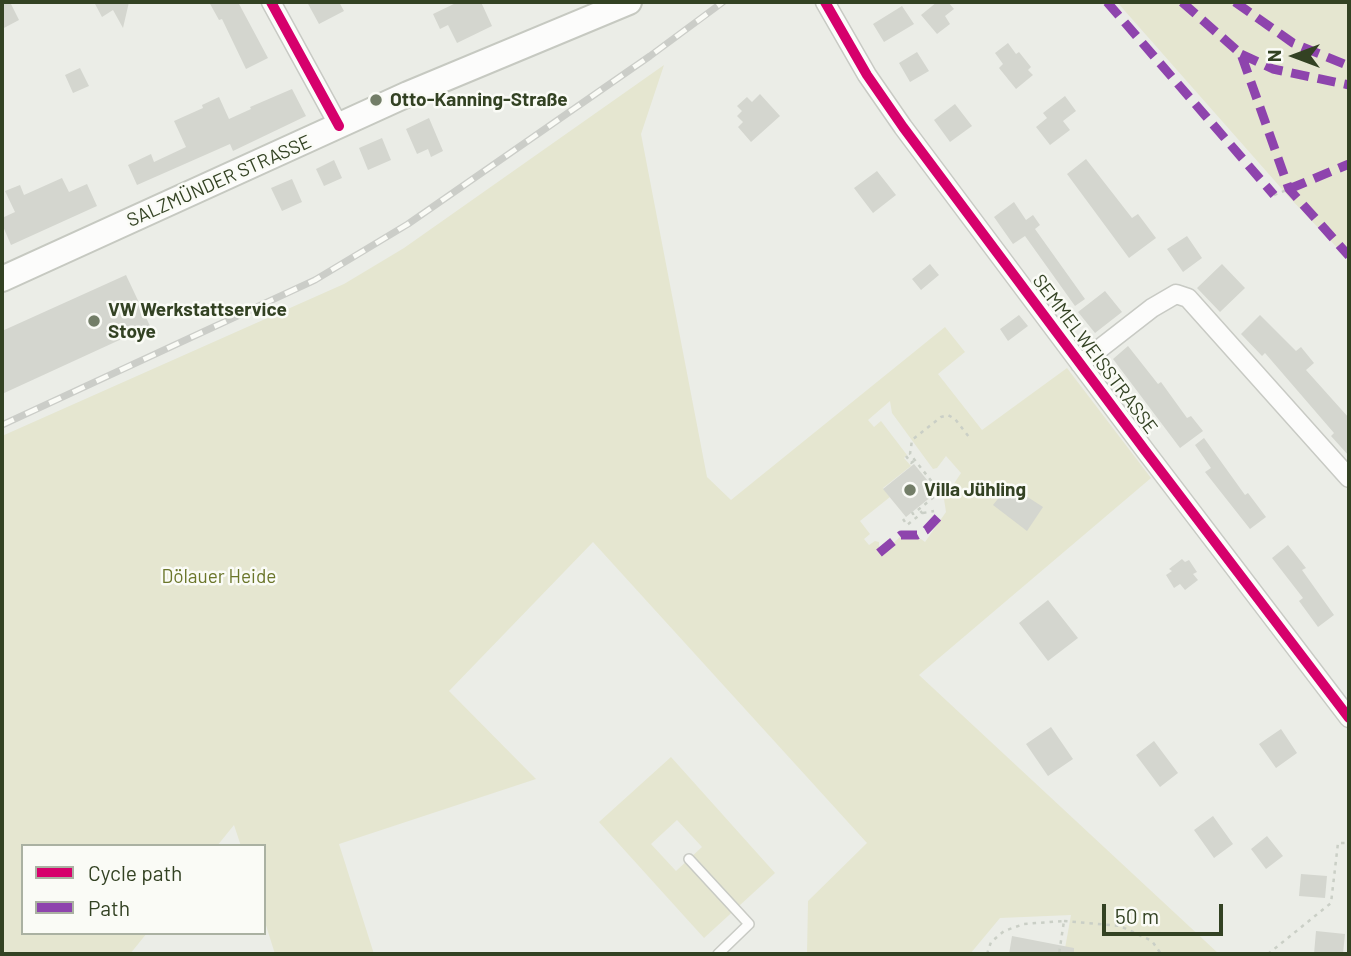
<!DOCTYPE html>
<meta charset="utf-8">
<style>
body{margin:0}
#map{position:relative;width:1351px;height:956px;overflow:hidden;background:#ebede7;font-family:Barlow,sans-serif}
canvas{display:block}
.frame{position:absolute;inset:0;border:4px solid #334223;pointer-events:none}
.legend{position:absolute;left:21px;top:844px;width:245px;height:91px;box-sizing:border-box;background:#fafbf6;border:2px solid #aab1a2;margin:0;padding:9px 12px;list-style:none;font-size:21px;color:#334223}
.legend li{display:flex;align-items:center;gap:14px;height:35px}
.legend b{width:35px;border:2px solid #aab1a2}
.north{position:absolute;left:1260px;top:21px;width:70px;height:70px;-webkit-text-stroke:5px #fafbf6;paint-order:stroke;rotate:270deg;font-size:19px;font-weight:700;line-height:28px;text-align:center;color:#334223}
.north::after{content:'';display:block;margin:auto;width:24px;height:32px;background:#334223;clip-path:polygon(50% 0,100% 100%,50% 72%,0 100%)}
.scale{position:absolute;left:1102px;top:904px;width:121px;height:32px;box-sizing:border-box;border:4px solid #334223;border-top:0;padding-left:9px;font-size:21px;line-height:24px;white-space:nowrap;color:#334223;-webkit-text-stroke:5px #fafbf6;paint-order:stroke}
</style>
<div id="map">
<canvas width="1351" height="956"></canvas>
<div class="frame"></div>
<ul class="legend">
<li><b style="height:9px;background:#d6006c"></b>Cycle path</li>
<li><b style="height:9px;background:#8e44ad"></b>Path</li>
</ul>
<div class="north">N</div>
<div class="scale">50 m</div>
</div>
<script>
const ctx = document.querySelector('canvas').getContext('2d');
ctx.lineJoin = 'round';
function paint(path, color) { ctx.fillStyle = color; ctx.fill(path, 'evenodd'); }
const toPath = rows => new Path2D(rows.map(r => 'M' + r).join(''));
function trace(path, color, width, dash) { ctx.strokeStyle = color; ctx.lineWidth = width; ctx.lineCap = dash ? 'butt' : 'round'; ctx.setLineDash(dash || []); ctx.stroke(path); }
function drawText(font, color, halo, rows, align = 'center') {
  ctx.font = font + ' Barlow,sans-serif'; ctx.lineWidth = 5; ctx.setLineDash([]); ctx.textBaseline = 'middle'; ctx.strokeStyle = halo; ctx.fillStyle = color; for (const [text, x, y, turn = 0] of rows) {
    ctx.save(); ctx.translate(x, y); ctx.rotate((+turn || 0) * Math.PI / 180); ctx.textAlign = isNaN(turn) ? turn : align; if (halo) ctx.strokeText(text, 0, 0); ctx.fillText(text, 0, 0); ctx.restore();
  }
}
paint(toPath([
 [1117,2,1349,2,1349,260,1289,197],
 [664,65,641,134,707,477,731,500,945,327,965,352,938,374,982,430,1067,368,1151,478,919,675,1219,954,1064,954,1071,915,1000,918,970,954,807,954,808,901,867,843,593,542,449,691,536,779,339,844,374,954,275,954,264,919,264,846,241,846,234,825,217,846,23,846,23,933,147,933,130,954,2,954,2,436,344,284,404,248],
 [890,401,892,413,933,469,937,468,946,456,961,473,944,499,946,512,925,542,921,539,901,536,885,551,879,553,879,542,875,541,869,545,864,539,870,534,860,521,890,497,883,488,911,466,904,458,907,455,881,421,874,427,868,420],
 [671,757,775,873,704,938,599,822],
 [677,820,702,847,676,871,651,844]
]), '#e5e6d0');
paint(toPath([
 [2,2,10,2,19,20,2,29],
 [94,2,129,2,123,28,113,10,102,17],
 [209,2,238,2,268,58,246,69,222,19,219,20],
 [307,2,339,2,344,11,319,24],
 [458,2,481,2,492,26,457,43,448,25,440,29,433,14],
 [937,2,948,2,954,9,945,16,950,24,937,34,921,15],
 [902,6,914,24,884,42,873,24],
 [1008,43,1016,54,1019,52,1031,67,1028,70,1033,75,1016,89,999,68,1003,64,995,53],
 [917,52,929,71,910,82,899,63],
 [80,68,89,86,73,93,65,75],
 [292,89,306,116,233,151,230,144,137,185,128,165,151,154,154,162,186,147,174,121,203,108,202,105,219,97,229,119,251,109,250,107],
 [760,94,780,116,751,142,738,127,743,122,737,116,742,111,737,106,747,97,752,102],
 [1065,96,1076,111,1063,121,1070,130,1050,145,1036,127,1047,118,1043,113],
 [955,104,972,126,950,142,934,120],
 [429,118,443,151,431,157,428,149,417,154,406,129],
 [382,138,391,160,368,170,359,148],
 [1086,159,1132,218,1138,214,1156,238,1129,258,1067,174],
 [334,160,342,178,324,186,316,169],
 [877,171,896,195,873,213,854,188],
 [62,178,69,192,87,184,97,206,11,245,2,224,2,218,15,212,5,191,20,185,24,195],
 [292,179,302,202,282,211,271,188],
 [1014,202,1026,220,1033,215,1040,225,1035,229,1085,299,1075,306,1025,236,1013,244,994,217],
 [1187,236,1202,258,1183,272,1167,249],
 [930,264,939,275,921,290,912,279],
 [1222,264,1245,288,1220,312,1197,288],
 [126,275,150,326,2,394,2,331],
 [1105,291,1122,312,1095,333,1078,312],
 [1019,315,1028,326,1008,341,1000,329],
 [1260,315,1296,351,1301,347,1314,363,1306,370,1349,418,1349,456,1331,436,1334,433,1265,353,1262,356,1241,334],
 [1128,346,1158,384,1161,382,1187,418,1191,416,1203,431,1180,448,1113,359],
 [1204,438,1245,495,1248,493,1266,517,1250,529,1205,472,1211,468,1195,445],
 [914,464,937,492,906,517,883,489],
 [1009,485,1043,507,1027,531,993,505],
 [1288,545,1306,568,1302,570,1334,615,1318,627,1299,601,1303,598,1272,558],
 [1182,559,1185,562,1189,560,1197,572,1193,574,1198,580,1185,590,1180,584,1174,588,1166,575,1172,571,1169,569],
 [1048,600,1078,638,1048,661,1019,623],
 [1051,727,1073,759,1048,776,1026,744],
 [1281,729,1297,753,1276,768,1259,744],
 [1154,741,1178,773,1160,787,1136,755],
 [1213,816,1233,844,1214,858,1194,830],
 [1267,836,1283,856,1266,869,1251,849],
 [1301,874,1327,876,1325,898,1299,896],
 [1316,931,1345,934,1343,954,1314,954],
 [1012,936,1074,948,1074,954,1009,954]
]), '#d4d6cf');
const lane = toPath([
 [689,859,749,924,718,954]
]);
const street = toPath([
 [271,2,339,126],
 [825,2,867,75,903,127,1144,449,1349,718],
 [1080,364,1152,308,1176,294,1188,298,1349,478]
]);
const secondary = toPath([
 [2,279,408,94,629,2]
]);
trace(lane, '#c8cac4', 12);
trace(street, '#c8cac4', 21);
trace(secondary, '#c6c9c1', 28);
trace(toPath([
 [1274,195,1289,189],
 [906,456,911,463,915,460],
 [912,512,913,514,940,492,910,454,912,440,941,417,948,415,955,419,969,437],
 [923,513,934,511],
 [903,519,907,525,922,513,919,509],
 [1064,921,1120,926,1152,941,1161,954],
 [987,954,991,942,1004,931,1024,924,1064,921,1059,954],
 [1268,954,1331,903,1338,843,1349,843]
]), '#cacfc6', 2.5, [3.5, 5]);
trace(lane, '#fcfcfb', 9);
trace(street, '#fcfcfb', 18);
trace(secondary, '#fcfcfb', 24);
const rail = toPath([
 [2,425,315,280,408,224,650,56,723,2]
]);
trace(rail, '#cbcdc8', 7);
trace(rail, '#fafbf6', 4.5, [13]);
trace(toPath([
 [1107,2,1274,195],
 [1182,2,1241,54,1289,189,1349,256],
 [1235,2,1293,43,1349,66],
 [1241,54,1273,69,1349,85],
 [1289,189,1349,164],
 [879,553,901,535,917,535,926,530,944,511]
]), '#8e44ad', 9, [18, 9]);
trace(toPath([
 [271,2,339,126],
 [825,2,867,75,903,127,1144,449,1349,718]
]), '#d6006c', 10);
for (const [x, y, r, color] of [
 [376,100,7,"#737e68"],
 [94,321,7,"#737e68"],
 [910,490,7,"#737e68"]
]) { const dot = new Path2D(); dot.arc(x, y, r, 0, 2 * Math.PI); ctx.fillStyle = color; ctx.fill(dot); trace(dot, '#fafbf6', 2.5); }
drawText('bold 19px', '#334223', '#fafbf6', [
 ["Otto-Kanning-Straße",390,100],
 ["VW Werkstattservice",108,310],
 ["Stoye",108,332],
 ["Villa Jühling",924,490]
], 'left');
drawText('19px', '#334223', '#fafbf6', [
 ["SALZMÜNDER STRASSE",219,181,-24],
 ["SEMMELWEISSTRASSE",1095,354,53]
]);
drawText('19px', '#6b762a', '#fafbf6', [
 ["Dölauer Heide",219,577]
]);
</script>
